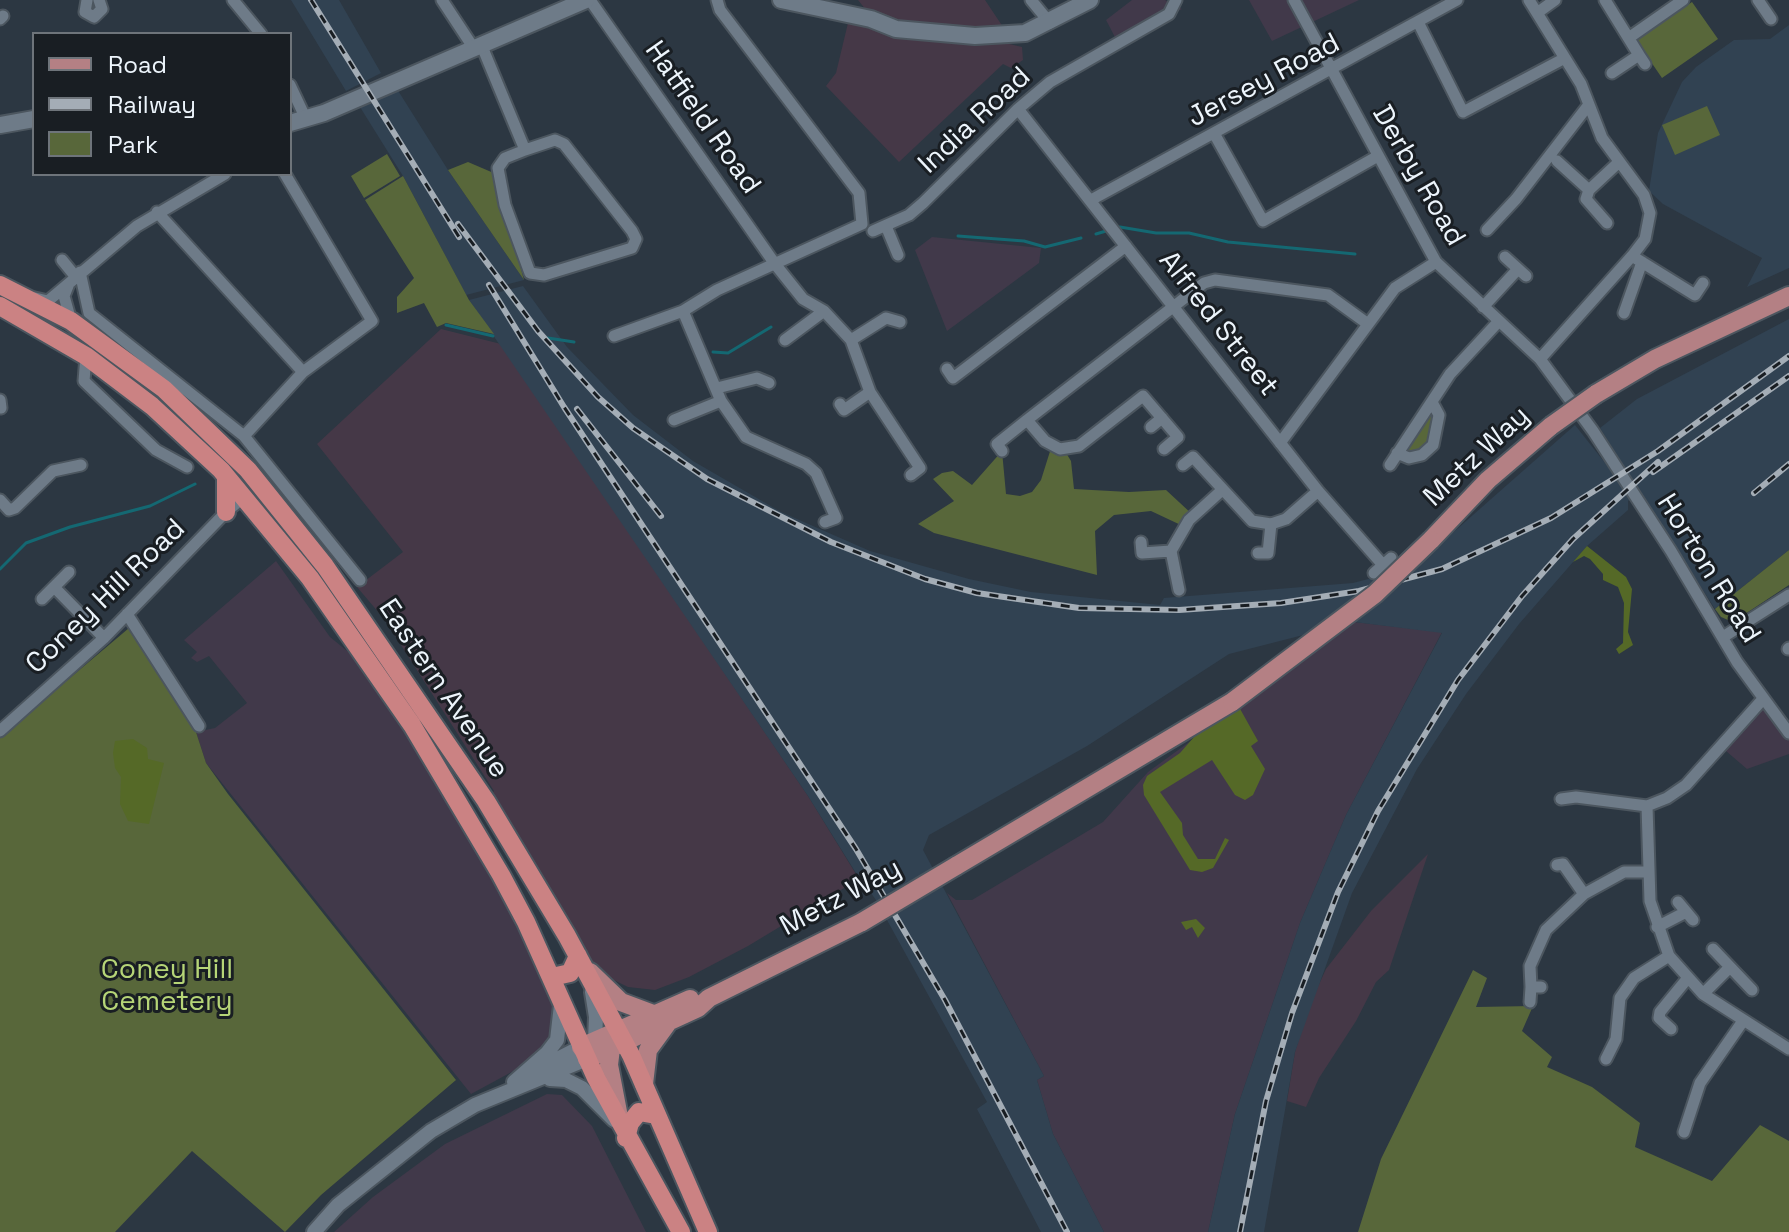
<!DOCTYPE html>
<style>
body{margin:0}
#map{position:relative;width:1789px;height:1232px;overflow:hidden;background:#2c3742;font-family:"Space Grotesk",sans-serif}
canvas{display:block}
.legend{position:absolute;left:32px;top:32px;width:260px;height:144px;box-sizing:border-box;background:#191e23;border:2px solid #6e747a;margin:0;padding:10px 14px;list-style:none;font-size:24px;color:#edf5fc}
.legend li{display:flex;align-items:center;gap:16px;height:40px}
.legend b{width:40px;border:2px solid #6e747a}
</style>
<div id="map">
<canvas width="1789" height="1232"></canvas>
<ul class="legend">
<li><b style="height:10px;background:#b48084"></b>Road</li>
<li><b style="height:10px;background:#a4adb6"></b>Railway</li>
<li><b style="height:22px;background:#58673a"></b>Park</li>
</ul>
</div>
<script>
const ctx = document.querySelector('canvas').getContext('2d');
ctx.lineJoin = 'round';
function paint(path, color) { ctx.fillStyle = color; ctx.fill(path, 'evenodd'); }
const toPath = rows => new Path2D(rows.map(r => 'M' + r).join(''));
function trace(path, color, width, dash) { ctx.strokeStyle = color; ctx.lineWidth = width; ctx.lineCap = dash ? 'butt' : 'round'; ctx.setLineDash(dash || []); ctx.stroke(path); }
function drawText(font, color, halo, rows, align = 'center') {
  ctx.font = font + ' "Space Grotesk",sans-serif'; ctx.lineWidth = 6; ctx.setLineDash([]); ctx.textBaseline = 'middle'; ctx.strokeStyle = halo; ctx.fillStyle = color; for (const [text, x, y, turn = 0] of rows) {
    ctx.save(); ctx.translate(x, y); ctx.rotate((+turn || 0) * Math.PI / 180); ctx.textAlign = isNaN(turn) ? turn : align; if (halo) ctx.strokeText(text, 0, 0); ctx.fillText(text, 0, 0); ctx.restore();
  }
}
paint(toPath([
 [1132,0,1165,0,1182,9,1117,41,1106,20],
 [1249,0,1359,0,1272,41],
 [932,237,1041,248,1039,263,947,331,915,250],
 [276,561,330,637,357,659,399,716,502,892,556,1008,551,1041,519,1068,471,1094,206,763,196,732,215,728,247,703,209,656,197,662,191,658,197,652,184,640],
 [1354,622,1442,632,1346,815,1300,923,1235,1114,1208,1232,1104,1232,1053,1134,1037,1080,1044,1076,947,893,956,900,972,900,1103,822,1148,772],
 [1763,699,1789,733,1789,754,1747,769,1719,745],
 [547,1094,562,1095,592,1126,646,1232,334,1232,373,1197,445,1144]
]), '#41394a');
paint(toPath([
 [858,0,985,0,1005,30,939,28,904,22,870,15],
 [848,23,900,34,1001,42,1022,47,1023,60,1011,68,1003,64,899,162,826,86,836,73],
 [441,329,501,344,808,796,859,879,748,946,689,977,655,990,628,987,583,965,486,801,494,791,385,620,357,587,403,552,317,444],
 [1428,854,1389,970,1376,982,1356,1021,1319,1078,1306,1107,1287,1101,1295,1052,1309,1006,1326,969,1371,911]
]), '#453847');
paint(toPath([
 [291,0,339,0,381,73,346,91],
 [1789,25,1789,268,1747,287,1762,258,1663,204,1649,191,1658,133,1682,82,1696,67,1734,40,1770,39],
 [397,89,448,170,524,280,466,295,403,176,360,107],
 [523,286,567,347,633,415,693,461,781,512,870,551,969,579,1031,592,1160,605,1164,598,1353,583,1414,567,1575,425,1613,473,1619,470,1624,466,1600,428,1637,399,1789,319,1789,550,1715,609,1640,491,1628,501,1628,510,1587,546,1519,624,1466,694,1417,769,1352,893,1295,1052,1264,1232,1208,1232,1235,1114,1300,923,1346,815,1442,633,1354,622,1229,654,1087,746,929,835,923,850,1044,1076,1037,1080,1053,1134,1104,1232,1041,1232,977,1109,987,1102,876,900,868,889,852,884,859,878,808,796,469,300]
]), '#314252');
paint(toPath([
 [1692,2,1718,39,1662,78,1636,40],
 [1707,106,1720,135,1675,155,1662,125],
 [387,154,400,176,364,198,351,176],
 [468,162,496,174,524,280,448,170],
 [403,176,469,300,494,334,446,323,437,327,424,303,397,313,397,297,414,278,365,200],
 [1431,411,1434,416,1429,442,1419,450,1404,451],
 [1052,445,1063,448,1071,461,1074,489,1129,492,1166,490,1193,515,1185,527,1151,511,1114,515,1095,531,1097,575,934,533,918,524,954,501,933,479,942,473,953,471,972,485,1002,451,1006,494,1020,496,1032,492,1041,480],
 [1789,550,1789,585,1742,616,1728,620,1721,617,1715,609],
 [129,628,196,732,206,763,228,794,456,1080,321,1195,285,1232,192,1151,115,1232,0,1232,0,737],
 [1473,970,1487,978,1476,1007,1533,1006,1522,1031,1552,1057,1547,1067,1592,1087,1640,1123,1635,1147,1712,1181,1760,1125,1789,1141,1789,1232,1358,1232,1381,1159]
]), '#58673a');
paint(toPath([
 [1587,546,1626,577,1632,589,1628,632,1633,645,1619,654,1616,649,1623,643,1624,603,1618,587,1603,580,1603,574,1590,559,1584,556,1573,562],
 [1239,707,1258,741,1251,746,1265,769,1253,795,1245,800,1235,795,1212,760,1160,792,1182,823,1183,835,1198,859,1215,859,1225,838,1229,840,1213,868,1202,872,1190,870,1144,795,1143,785,1147,776,1180,753,1194,737],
 [133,739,147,748,148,759,164,763,149,824,128,821,120,804,121,777,115,768,113,753,115,741],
 [1196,919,1205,928,1198,938,1192,927,1186,930,1181,922]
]), '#556927');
trace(toPath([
 [1120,227,1156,233,1189,233,1228,242,1355,254],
 [1096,234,1106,231],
 [958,236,1024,241,1045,247,1081,238],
 [446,325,493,336],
 [548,338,574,342],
 [713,352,728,353,771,327],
 [0,569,26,543,70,527,150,506,195,484]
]), '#146872', 3);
const minor = toPath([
 [87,0,85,12,94,17,102,9,99,0],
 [233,0,261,34],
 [442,0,473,47],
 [590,0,775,264,803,299,824,311,851,340,870,392,920,468,911,475],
 [1031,0,1050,23],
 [1294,0,1436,262,1540,359,1593,431,1671,551,1737,662,1789,733],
 [1529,0,1581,84,1602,138,1644,195,1650,213,1645,239,1632,256,1540,359],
 [1605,0,1639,55],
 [1758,0,1771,19],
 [1537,13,1555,0],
 [0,19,3,16],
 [1418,22,1463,112,1565,58],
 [1630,37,1683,0],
 [481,44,525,150,555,140,564,144,632,231,636,239,632,248,544,275,530,273,505,205,498,168,505,158,525,150],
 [1612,73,1639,55,1645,64],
 [290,85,306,119],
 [1018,109,1318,491,1383,565],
 [1215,135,1263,221,1378,156],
 [1557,161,1589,190,1586,199,1607,223],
 [1589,190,1619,162],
 [1091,200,1457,0],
 [157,212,303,372],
 [886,226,898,255],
 [1487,230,1516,199,1587,107],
 [873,231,909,215,923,203,1018,109,1050,82,1169,14,1176,0],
 [1632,256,1695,295,1703,283],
 [1505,257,1526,276],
 [62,260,75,276],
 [80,272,89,313,244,436,360,580],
 [68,286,64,296,71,321],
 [35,298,48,301,137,226,225,174],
 [1483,307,1518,269],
 [683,311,721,401,746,437,806,464,816,473,836,518,825,522],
 [1624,313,1642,262],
 [614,336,683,311,717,290,862,224,859,193,720,10,717,0],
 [785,340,824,311],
 [851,340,886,318,900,322],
 [86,356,84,381,156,450,187,467],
 [947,369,953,378,1126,246],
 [717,388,757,378,769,383],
 [0,400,1,408],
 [840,404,844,410,870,392],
 [674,420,721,401],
 [1027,420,1204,283,1215,280,1328,295,1368,324],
 [1151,427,1162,418],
 [244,436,303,372,372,321,285,174],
 [1280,443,1395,288,1436,262],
 [1002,451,997,444,1027,420,1045,441,1060,449,1079,446,1143,396,1178,437,1164,449],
 [1397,453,1409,458,1422,455,1433,445,1439,415,1432,402],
 [1183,465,1193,457,1252,521,1271,524,1286,519,1318,491],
 [1390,465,1450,374,1499,321],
 [0,500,9,510,15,508,53,471,81,465],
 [1141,542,1142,553,1171,551],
 [1258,553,1268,553,1271,524],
 [1374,573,1391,558],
 [54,587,104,638],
 [1179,590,1171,551,1189,520,1221,491],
 [42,599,69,572],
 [127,614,199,726],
 [1723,637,1789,595],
 [1788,649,1789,648],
 [0,731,104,638,226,512,245,496],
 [1561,799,1576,797,1647,806,1667,798,1686,785,1763,699],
 [1647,806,1650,901,1669,956,1703,994,1789,1049],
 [1557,865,1563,864,1584,894],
 [1678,902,1693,920],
 [1657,927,1686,912],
 [1713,949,1752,990],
 [1541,987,1531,987,1530,966,1546,930,1584,894,1624,872,1646,872],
 [1703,994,1730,967],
 [1530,1002,1531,987],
 [1671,1029,1659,1018,1660,1012,1687,979],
 [1606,1059,1616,1039,1620,998,1634,978,1669,956],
 [1684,1132,1700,1083,1743,1021]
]);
const tertiary = toPath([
 [536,1070,581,1047],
 [550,1079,566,1080,582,1088,614,1120],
 [514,1082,547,1053,557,1040,561,1005],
 [314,1232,338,1205,431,1131,475,1105,587,1059,595,1040,596,1017,592,992]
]);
const secondary = toPath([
 [781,0,871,19,896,29,975,36,1025,33,1090,0],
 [290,123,324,113,586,0],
 [0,125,34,119]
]);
const primary = toPath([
 [1596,394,1655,359,1789,296],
 [1431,540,1488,480,1551,426],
 [956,866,1232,702],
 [590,972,621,1002,653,1014],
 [612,1040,609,1065,618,1112],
 [581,1047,690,999],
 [587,1059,698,1008,709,998,862,922],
 [644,1084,648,1050,667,1024]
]);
const trunk = toPath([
 [0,285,71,321,164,389,248,470,325,566,486,801,567,936,631,1055,708,1232],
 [0,306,86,356,152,406,221,470,310,578,412,725,501,875,526,922,596,1078,681,1232],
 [226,512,226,476],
 [552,977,570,973,578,956],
 [626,1138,630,1123,639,1112,656,1115]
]);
trace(minor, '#4c565f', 15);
trace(tertiary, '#4c565f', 18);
trace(secondary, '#4c565f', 20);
trace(primary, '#4c565f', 22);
trace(trunk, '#4c565f', 22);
trace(minor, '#6e7b88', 11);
trace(tertiary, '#6e7b88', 14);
trace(secondary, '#6e7b88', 16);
trace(primary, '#b48084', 18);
trace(trunk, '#cb8283', 18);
const rail = toPath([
 [311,0,459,237],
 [458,224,538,331,598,397,633,428,707,479,831,542,925,579,977,593,1079,608,1179,610,1281,603,1359,591,1442,569,1551,518,1658,451,1789,356],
 [489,285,564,407,856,849,945,1000,1067,1232],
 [577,409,661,516],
 [1653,472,1789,376],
 [1754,493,1789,464],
 [1240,1232,1266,1101,1292,1013,1338,892,1378,811,1458,680,1522,596,1573,539,1658,462]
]);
trace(rail, '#a4adb6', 6);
trace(rail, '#191e23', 3, [9]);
const primaryBridge = toPath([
 [1551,426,1596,394],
 [1232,702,1375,594,1431,540],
 [862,922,956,866]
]);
trace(primaryBridge, '#4c565f', 22, []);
trace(primaryBridge, '#b48084', 18);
drawText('28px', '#edf5fc', '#191e23', [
 ["Jersey Road",1264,81,-28],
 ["Hatfield Road",702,118,55],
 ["India Road",975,121,-43],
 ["Derby Road",1418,176,60],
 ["Alfred Street",1218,324,52],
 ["Metz Way",1477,457,-43],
 ["Horton Road",1708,569,58],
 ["Coney Hill Road",106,597,-44],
 ["Eastern Avenue",443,689,56],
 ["Metz Way",841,898,-28]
]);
drawText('28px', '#b6d577', '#191e23', [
 ["Coney Hill",167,970],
 ["Cemetery",167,1002]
]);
</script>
